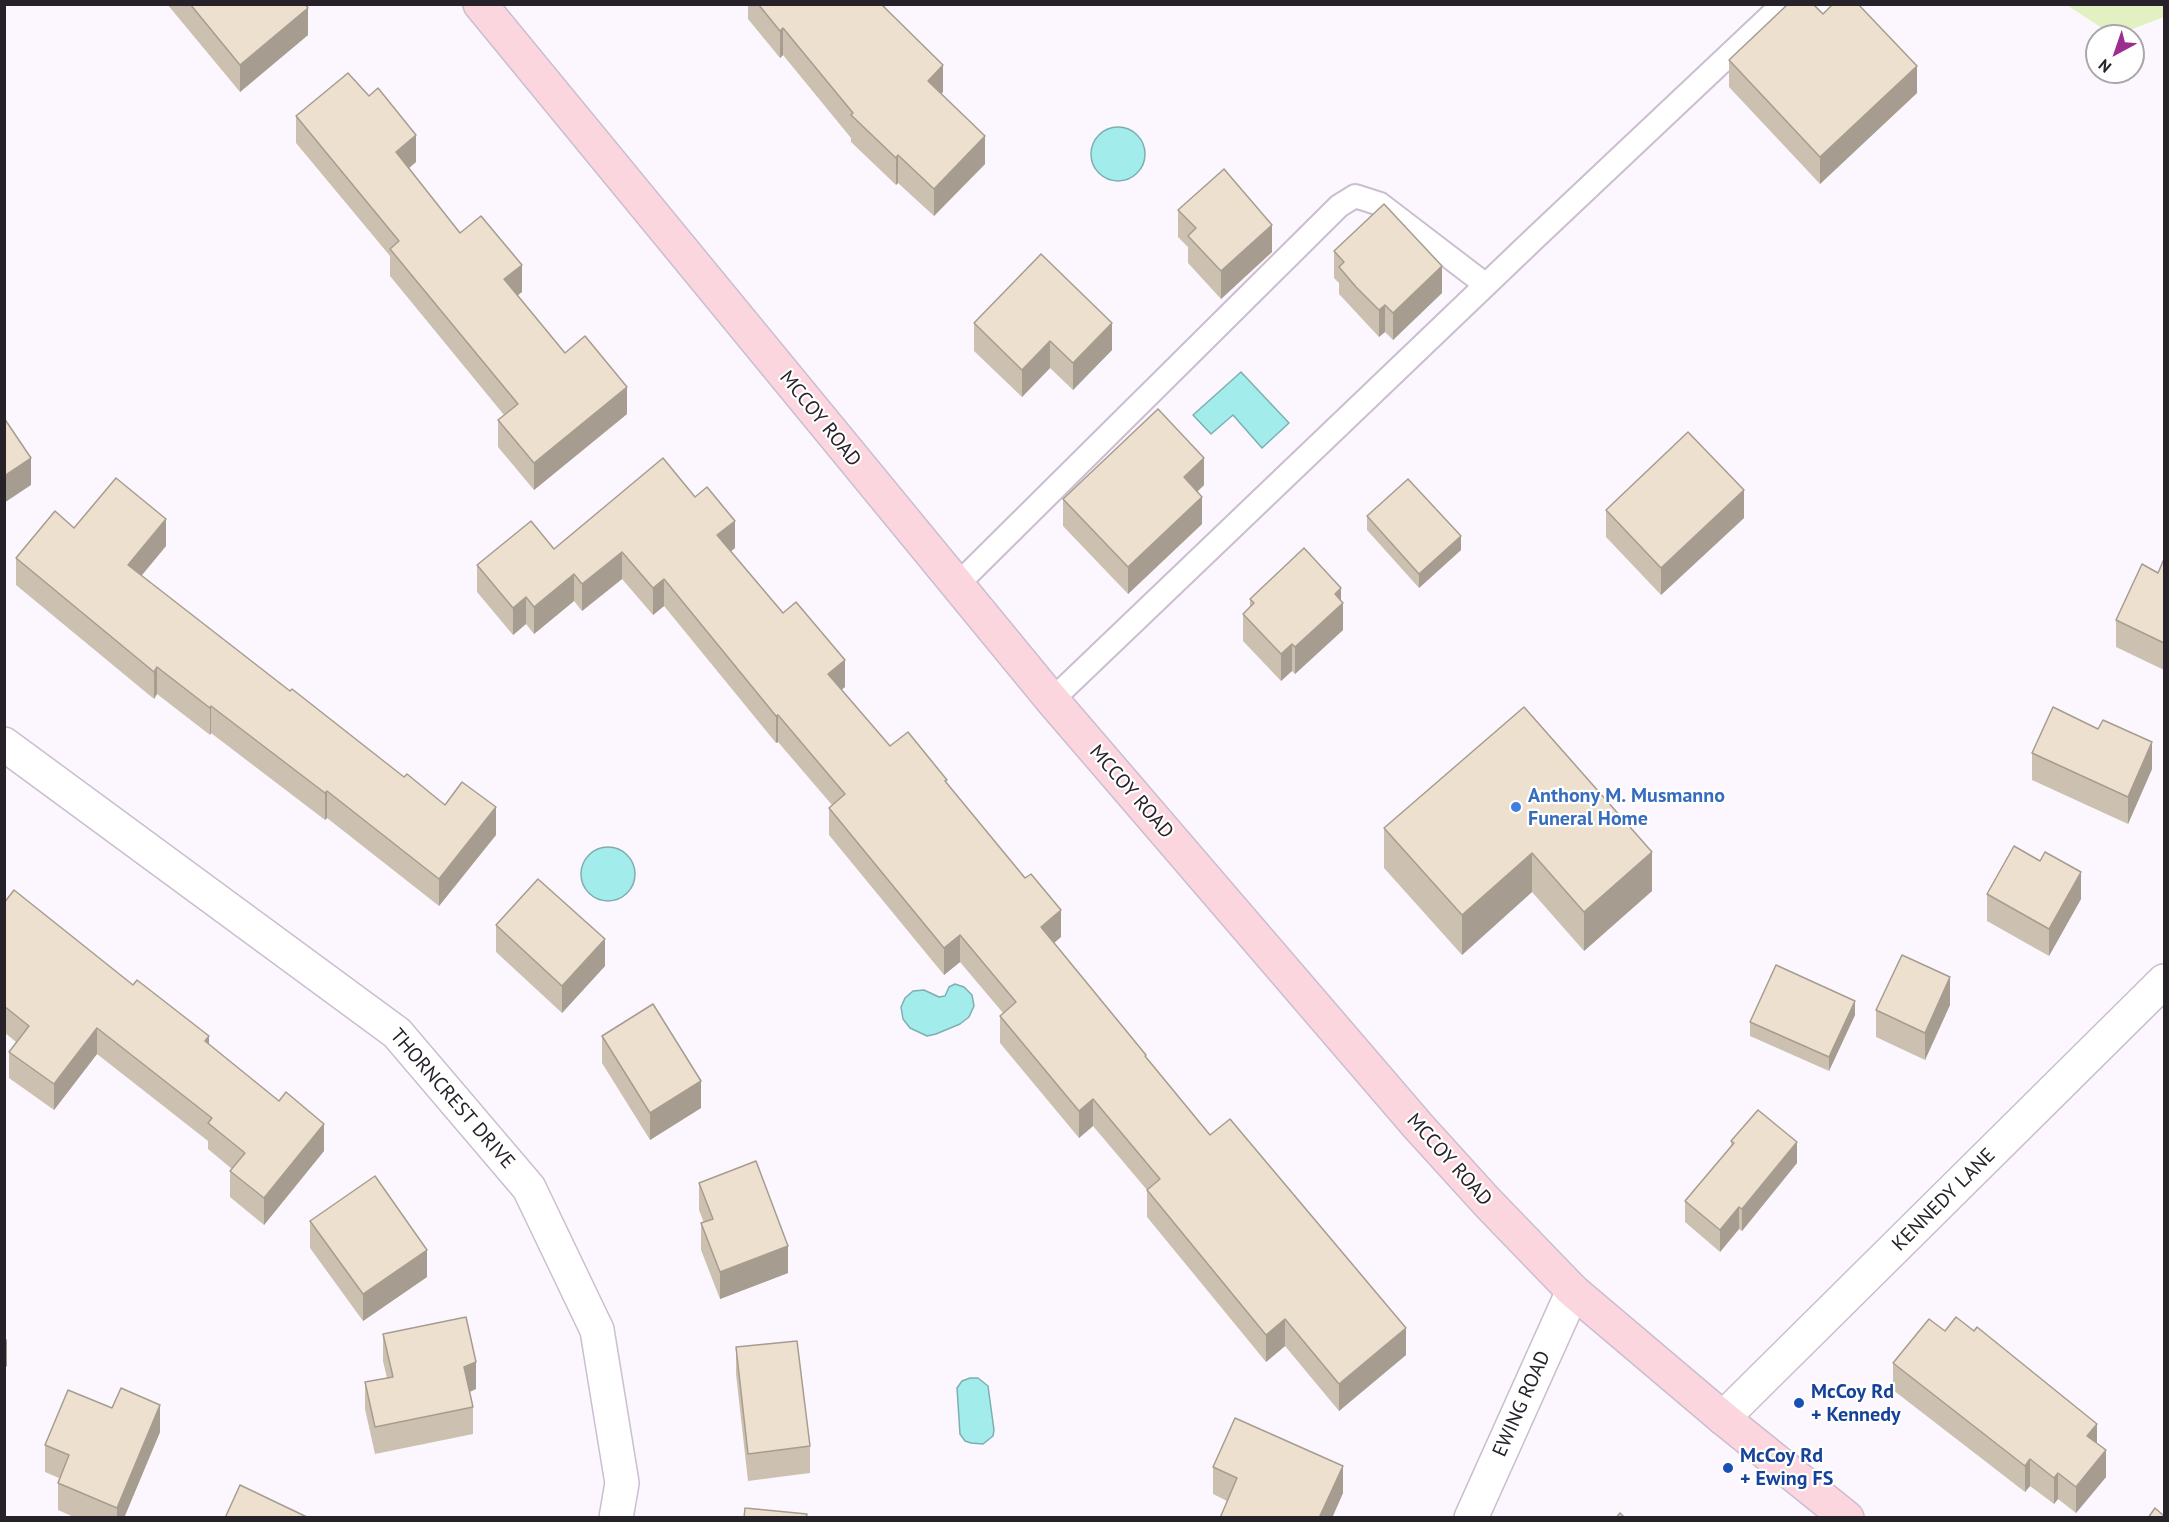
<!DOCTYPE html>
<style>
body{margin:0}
#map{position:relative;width:2169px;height:1522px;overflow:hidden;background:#fcf7fe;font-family:"PT Sans",sans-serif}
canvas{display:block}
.frame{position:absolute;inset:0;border:6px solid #272229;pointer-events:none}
.north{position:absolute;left:2085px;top:24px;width:60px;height:60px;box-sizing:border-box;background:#fff;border:2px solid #a9a7a9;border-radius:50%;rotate:220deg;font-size:16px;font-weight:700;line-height:24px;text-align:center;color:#272229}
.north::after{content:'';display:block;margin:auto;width:21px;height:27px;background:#9b2e8e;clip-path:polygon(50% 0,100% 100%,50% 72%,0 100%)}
</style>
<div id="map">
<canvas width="2169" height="1522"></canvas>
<div class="frame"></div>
<div class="north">N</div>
</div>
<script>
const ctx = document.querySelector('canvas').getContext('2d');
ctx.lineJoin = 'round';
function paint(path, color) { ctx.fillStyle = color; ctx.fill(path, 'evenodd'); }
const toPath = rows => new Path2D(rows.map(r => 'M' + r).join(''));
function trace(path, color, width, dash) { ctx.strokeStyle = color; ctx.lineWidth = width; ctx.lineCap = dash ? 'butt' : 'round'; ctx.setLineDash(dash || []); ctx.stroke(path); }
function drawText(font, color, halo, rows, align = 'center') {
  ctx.font = font + ' "PT Sans",sans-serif'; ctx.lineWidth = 4.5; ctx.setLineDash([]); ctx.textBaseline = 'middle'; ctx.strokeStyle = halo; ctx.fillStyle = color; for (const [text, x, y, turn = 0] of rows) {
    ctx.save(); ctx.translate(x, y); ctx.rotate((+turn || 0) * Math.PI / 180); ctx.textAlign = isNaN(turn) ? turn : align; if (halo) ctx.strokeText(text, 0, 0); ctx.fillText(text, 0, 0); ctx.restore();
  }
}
paint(toPath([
 [2067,5,2164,5,2164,17,2114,36]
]), '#e3f0c1');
const water = toPath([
 '1091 154a27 27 0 1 1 54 0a27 27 0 1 1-54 0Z',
 [1241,372,1289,423,1262,448,1233,415,1211,434,1193,415,1241,372],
 '581 874a27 27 0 1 1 54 0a27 27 0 1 1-54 0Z',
 [955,984,964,987,972,995,974,1006,969,1017,960,1024,936,1034,927,1036,910,1028,903,1019,901,1007,905,998,913,991,924,990,939,997,945,996,949,987,955,984],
 [970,1378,978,1378,988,1386,994,1430,993,1436,983,1444,971,1443,965,1441,960,1434,957,1388,962,1381,970,1378]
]);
paint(water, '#a2eceb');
trace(water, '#7dafb1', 1.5);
const lane = toPath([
 [957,585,1339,206,1355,196,1380,204,1486,285],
 [1052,700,1536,237,1783,4]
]);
const street = toPath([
 [4,744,397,1033,529,1188,597,1330,622,1483,616,1518],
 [1723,1418,2164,981],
 [1471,1518,1573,1291]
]);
const secondary = toPath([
 [480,4,1052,700,1418,1126,1487,1202,1573,1291,1723,1418,1847,1518]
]);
trace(lane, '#cbbecf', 26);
trace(street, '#cbbecf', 36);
trace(secondary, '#cbbecf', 36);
trace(lane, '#fff', 22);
trace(street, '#fff', 33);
trace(secondary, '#fcd6de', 33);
paint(toPath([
 [167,4,305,4,308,35,240,92],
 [748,4,885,4,885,8,943,92,941,94,985,164,934,216,898,183,896,185,851,142,851,138,783,55,780,58,748,19],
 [1823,14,1917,93,1820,184,1729,87,1729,60],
 [296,116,416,162,409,168,460,233,522,292,517,295,565,353,627,414,534,490,498,447,498,420,504,415,390,276,390,256,296,143],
 [1178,210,1272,252,1221,299,1188,263,1188,247,1178,237],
 [1334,251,1442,293,1393,340,1385,332,1379,337,1339,294,1339,283,1334,278],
 [974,323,1112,350,1073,390,1050,368,1022,397,974,351],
 [1204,485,1197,492,1202,524,1128,594,1063,526,1063,499],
 [1606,510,1744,518,1661,595,1606,537],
 [1367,516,1461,550,1419,588,1367,530],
 [74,528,166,546,141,576,290,691,404,777,445,805,496,835,439,906,327,818,325,820,211,733,210,735,157,694,154,699,16,585,16,558],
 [735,548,731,551,845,687,841,690,890,746,947,784,1061,937,1054,943,1146,1058,1210,1135,1406,1355,1339,1411,1285,1346,1266,1362,1147,1217,1147,1190,1093,1126,1079,1138,1000,1043,1000,1016,1003,1013,960,962,944,975,829,835,829,808,832,805,778,742,776,743,664,606,653,615,622,579,582,611,574,601,534,634,526,624,513,635,477,592,477,565,554,549],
 [2164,559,2164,670,2116,647,2116,620,2158,573],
 [1250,599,1341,600,1343,630,1295,674,1292,671,1281,681,1243,641,1243,614,1250,607],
 [1524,707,1652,891,1584,951,1532,892,1462,955,1384,868,1384,828],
 [2032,753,2152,769,2128,824,2032,780],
 [1987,894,2081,899,2049,956,1987,921],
 [4,903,209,1045,324,1151,264,1225,230,1197,230,1171,232,1169,208,1149,208,1141,97,1054,54,1110,9,1078,9,1052,16,1042,4,1032],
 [496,925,605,966,562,1013,496,952],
 [1950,1005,1925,1060,1876,1037,1876,1010],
 [1855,1015,1829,1071,1750,1036,1750,1022],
 [602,1036,701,1108,650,1140,602,1063],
 [1731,1141,1797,1163,1742,1231,1739,1229,1720,1252,1685,1222,1685,1201,1731,1146],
 [699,1183,788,1273,720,1299,701,1250,701,1223,704,1223,699,1210],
 [310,1221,427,1277,363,1321,310,1248],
 [1945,1331,2097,1444,2106,1477,2076,1513,2058,1499,2054,1504,2030,1486,2025,1492,1893,1390,1893,1363],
 [383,1334,476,1389,470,1392,473,1407,473,1434,375,1454,365,1409,365,1382,387,1378,383,1361],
 [736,1347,810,1446,810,1473,748,1481,736,1374],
 [112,1408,160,1432,124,1518,76,1518,58,1510,58,1483,59,1478,45,1472,45,1445],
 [1213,1467,1343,1493,1332,1518,1220,1518,1227,1501,1213,1494]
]), '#ccc1b1');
paint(toPath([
 [308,8,308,35,240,92,240,65],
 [783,28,783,55,780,58,780,31],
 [943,65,943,92,928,108,928,81],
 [1917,66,1917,93,1820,184,1820,157],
 [416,135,416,162,396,179,396,152],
 [985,136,985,164,934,216,934,189],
 [898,155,898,183,896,185,896,158],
 [1272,225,1272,252,1221,299,1221,271],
 [522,265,522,292,504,306,504,279],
 [1442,266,1442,293,1393,340,1393,313],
 [1385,305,1385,332,1379,337,1379,310],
 [1112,323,1112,350,1073,390,1073,363],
 [1050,341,1050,368,1022,397,1022,370],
 [627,387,627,414,534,490,534,463],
 [31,458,31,485,4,503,4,476],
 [1204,458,1204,485,1184,504,1184,477],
 [1744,490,1744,518,1661,595,1661,568],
 [1202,497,1202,524,1128,594,1128,567],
 [166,519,166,546,128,592,128,565],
 [735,521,735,548,717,562,717,535],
 [1461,536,1461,550,1419,588,1419,574],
 [622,552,622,579,582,611,582,584],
 [574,574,574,601,534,634,534,607],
 [664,579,664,606,653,615,653,588],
 [1341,588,1341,605,1343,603,1343,630,1295,674,1295,647,1335,594],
 [526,597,526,624,513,635,513,608],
 [1292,644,1292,671,1281,681,1281,654],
 [845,660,845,687,828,701,828,674],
 [157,667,157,694,154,699,154,672],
 [211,706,211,733,210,735,210,708],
 [778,715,778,742,776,743,776,716],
 [2152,742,2152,769,2128,824,2128,797],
 [327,791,327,818,325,820,325,793],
 [496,807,496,835,439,906,439,879],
 [1652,852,1652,891,1584,951,1584,912],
 [1532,853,1532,892,1462,955,1462,915],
 [2081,872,2081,899,2049,956,2049,929],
 [1061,910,1061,937,1041,954,1041,927],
 [960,935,960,962,944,975,944,948],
 [605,939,605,966,562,1013,562,986],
 [1950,977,1950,1005,1925,1060,1925,1033],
 [1855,1001,1855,1015,1829,1071,1829,1057],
 [97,1028,97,1054,54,1110,54,1084],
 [209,1036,209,1062,205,1041],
 [701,1081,701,1108,650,1140,650,1113],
 [1093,1099,1093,1126,1079,1138,1079,1111],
 [324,1124,324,1151,264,1225,264,1198],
 [1797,1142,1797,1163,1742,1231,1742,1209],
 [1739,1207,1739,1229,1720,1252,1720,1230],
 [788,1246,788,1273,720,1299,720,1272],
 [427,1250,427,1277,363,1321,363,1294],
 [1285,1319,1285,1346,1266,1362,1266,1335],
 [1406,1328,1406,1355,1339,1411,1339,1384],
 [7,1339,7,1366,4,1369,4,1342],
 [476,1362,476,1389,464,1394,464,1367],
 [160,1405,160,1432,124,1518,117,1518,117,1508],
 [2097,1424,2097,1450,2087,1436],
 [2106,1450,2106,1477,2076,1513,2076,1487],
 [2030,1459,2030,1486,2025,1492,2025,1466],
 [1343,1466,1343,1493,1332,1518,1319,1518],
 [2058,1473,2058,1499,2054,1504,2054,1478]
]), '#a69d90');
const building = toPath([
 [190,4,305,4,308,8,240,65,190,4],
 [758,4,881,4,943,65,928,81,985,136,934,189,898,155,896,158,851,115,853,113,783,28,780,31,758,4],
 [1788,4,1813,4,1823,14,1833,4,1858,4,1917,66,1820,157,1729,60,1788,4],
 [348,73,369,96,378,88,416,135,396,152,460,233,481,216,522,265,504,279,565,353,585,336,627,387,534,463,498,420,518,404,390,249,399,241,296,116,348,73],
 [1224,169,1272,225,1221,271,1188,236,1196,228,1178,210,1224,169],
 [1384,204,1442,266,1393,313,1385,305,1379,310,1356,287,1339,267,1344,262,1334,251,1384,204],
 [1041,254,1112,323,1073,363,1050,341,1022,370,974,323,1041,254],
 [1158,409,1204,458,1184,477,1202,497,1128,567,1063,499,1158,409],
 [4,418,31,458,4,476,4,418],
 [1688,432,1744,490,1661,568,1606,510,1688,432],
 [663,458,695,497,707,487,735,521,717,535,783,613,796,602,845,660,828,674,890,746,908,732,947,780,945,781,1025,878,1031,874,1061,910,1041,927,1146,1055,1145,1056,1210,1135,1230,1119,1406,1328,1339,1384,1285,1319,1266,1335,1147,1190,1160,1179,1093,1099,1079,1111,1000,1016,1016,1002,960,935,944,948,829,808,845,794,778,715,776,716,664,579,653,588,622,552,582,584,574,574,534,607,526,597,513,608,477,565,531,521,554,549,663,458],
 [116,478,166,519,128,565,290,691,292,689,404,777,407,774,445,805,462,782,496,807,439,879,327,791,325,793,211,706,210,708,157,667,154,672,16,558,55,511,74,528,116,478],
 [1408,479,1461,536,1419,574,1367,516,1408,479],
 [1304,548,1341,588,1335,594,1343,603,1295,647,1292,644,1281,654,1243,614,1254,603,1250,599,1304,548],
 [2164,559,2164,643,2116,620,2142,564,2158,573,2164,559],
 [1524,707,1652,852,1584,912,1532,853,1462,915,1384,828,1524,707],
 [2053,707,2098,729,2103,720,2152,742,2128,797,2032,753,2053,707],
 [2014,846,2040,861,2045,852,2081,872,2049,929,1987,894,2014,846],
 [538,879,605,939,562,986,496,925,538,879],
 [14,890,133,985,137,980,209,1036,205,1041,279,1101,286,1092,324,1124,264,1198,230,1171,245,1153,208,1123,212,1118,97,1028,54,1084,9,1052,29,1026,4,1006,4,903,14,890],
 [1902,955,1950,977,1925,1033,1876,1010,1902,955],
 [1776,965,1855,1001,1829,1057,1750,1022,1776,965],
 [653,1004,701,1081,650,1113,602,1036,653,1004],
 [1758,1110,1797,1142,1742,1209,1739,1207,1720,1230,1685,1201,1734,1143,1731,1141,1758,1110],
 [756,1161,788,1246,720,1272,701,1223,713,1219,699,1183,756,1161],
 [375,1176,427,1250,363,1294,310,1221,375,1176],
 [466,1317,476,1362,464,1367,473,1407,375,1427,365,1382,393,1377,383,1334,466,1317],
 [1956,1317,1974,1331,1977,1327,2097,1424,2087,1436,2106,1450,2076,1487,2058,1473,2054,1478,2030,1459,2025,1466,1893,1363,1929,1319,1945,1331,1956,1317],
 [797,1341,810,1446,748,1454,736,1347,797,1341],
 [121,1388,160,1405,117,1508,58,1483,69,1455,45,1445,68,1390,112,1408,121,1388],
 [1235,1418,1343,1466,1319,1518,1220,1518,1237,1478,1213,1467,1235,1418],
 [240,1485,309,1518,225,1518,240,1485],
 [745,1508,807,1514,806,1518,744,1518,745,1508],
 [2155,1508,2164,1516,2164,1518,2148,1518,2155,1508],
 [1620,1513,1625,1518,1616,1518,1620,1513]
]);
paint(building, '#ede0ce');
trace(building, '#a69d90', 1.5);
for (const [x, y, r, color] of [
 [1516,807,6,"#3f7fe0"],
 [1799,1403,6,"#1a4fb4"],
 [1728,1468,6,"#1a4fb4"]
]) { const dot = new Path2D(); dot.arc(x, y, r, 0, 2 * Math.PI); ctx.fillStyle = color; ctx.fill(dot); trace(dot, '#fff', 2); }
drawText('20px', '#272229', '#fff', [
 ["MCCOY ROAD",820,419,51],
 ["MCCOY ROAD",1131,792,49],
 ["THORNCREST DRIVE",452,1099,49],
 ["MCCOY ROAD",1449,1160,48],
 ["KENNEDY LANE",1944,1200,-45],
 ["EWING ROAD",1522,1404,-66]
]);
drawText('bold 20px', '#366cbe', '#fff', [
 ["Anthony M. Musmanno",1528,796],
 ["Funeral Home",1528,819]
], 'left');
drawText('bold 20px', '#164399', '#fff', [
 ["McCoy Rd",1811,1392],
 ["+ Kennedy",1811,1415],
 ["McCoy Rd",1740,1456],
 ["+ Ewing FS",1740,1479]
], 'left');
</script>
